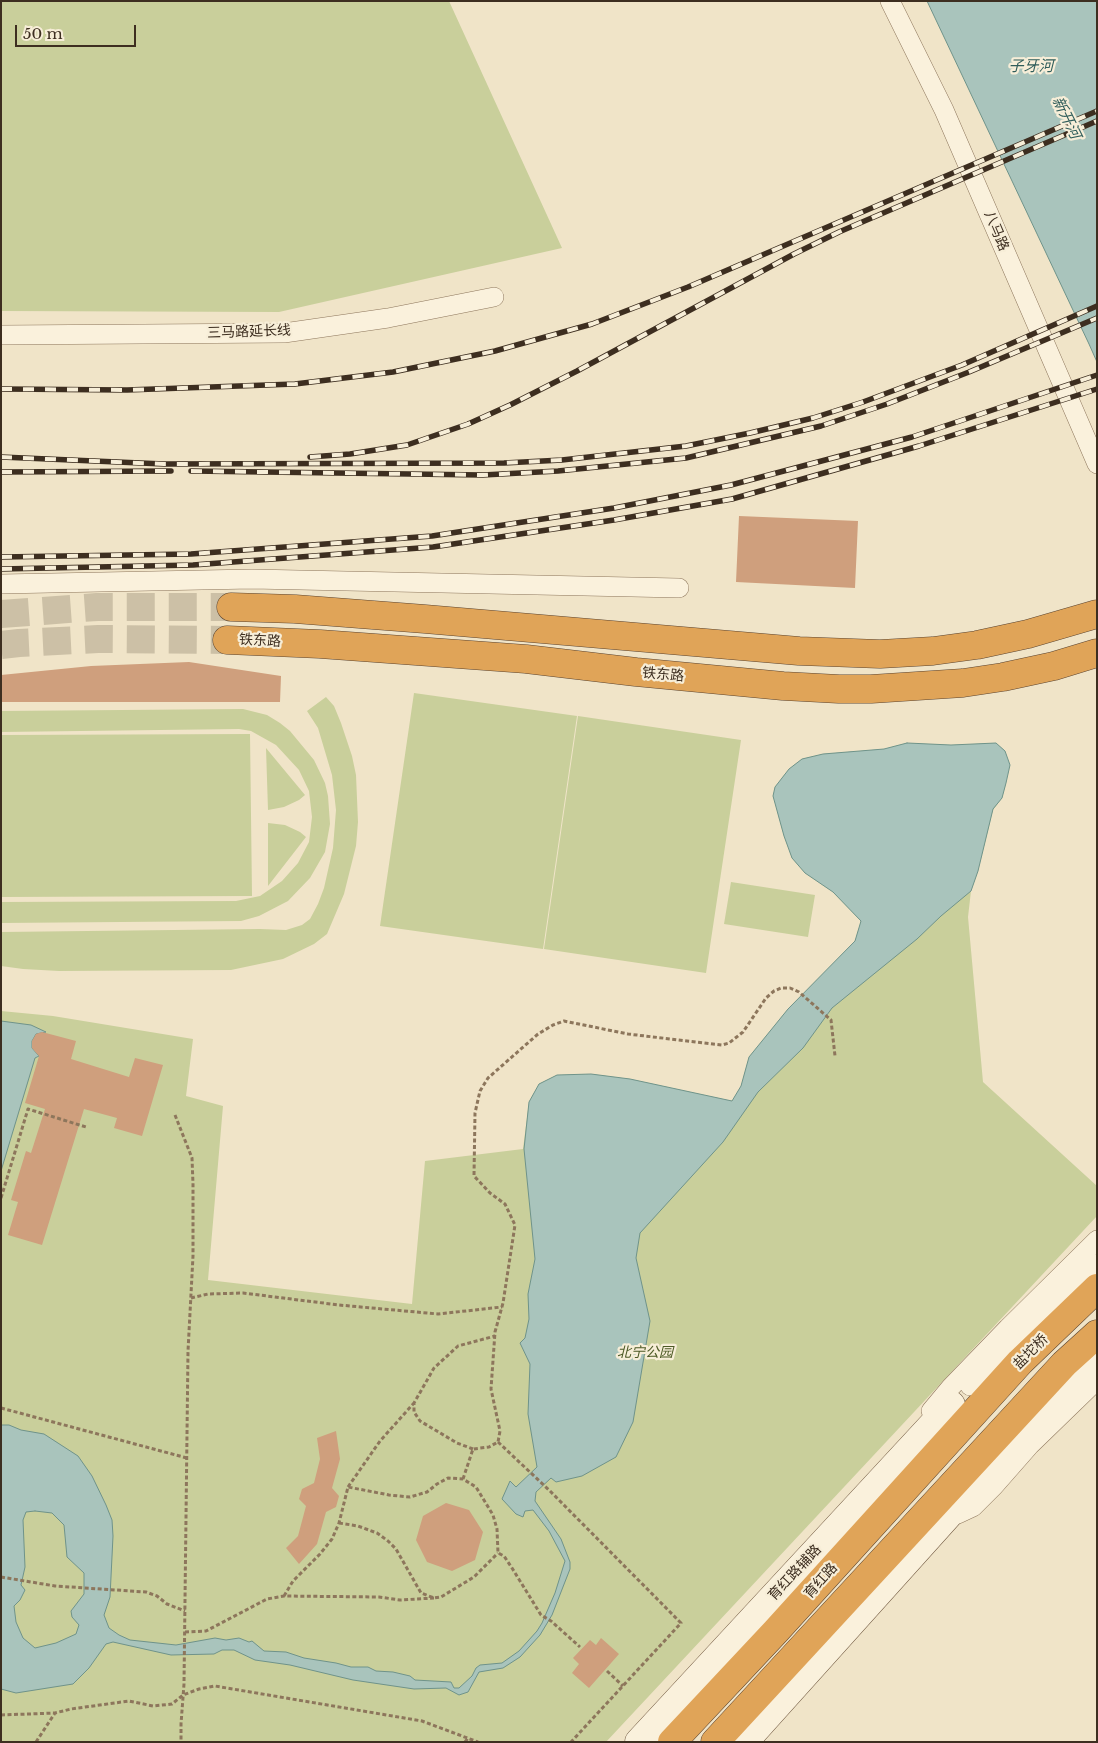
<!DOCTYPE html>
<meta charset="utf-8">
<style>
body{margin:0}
#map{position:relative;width:1098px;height:1743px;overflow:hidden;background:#f0e4c8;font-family:"Libre Baskerville",serif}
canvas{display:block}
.frame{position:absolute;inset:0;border:2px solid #3d2e20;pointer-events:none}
.scale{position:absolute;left:15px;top:25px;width:121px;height:22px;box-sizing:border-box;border:2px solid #3d2e20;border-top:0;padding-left:6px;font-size:15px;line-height:18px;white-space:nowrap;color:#3d2e20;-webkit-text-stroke:4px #f7eed8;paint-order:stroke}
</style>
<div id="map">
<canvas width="1098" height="1743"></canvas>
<div class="frame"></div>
<div class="scale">50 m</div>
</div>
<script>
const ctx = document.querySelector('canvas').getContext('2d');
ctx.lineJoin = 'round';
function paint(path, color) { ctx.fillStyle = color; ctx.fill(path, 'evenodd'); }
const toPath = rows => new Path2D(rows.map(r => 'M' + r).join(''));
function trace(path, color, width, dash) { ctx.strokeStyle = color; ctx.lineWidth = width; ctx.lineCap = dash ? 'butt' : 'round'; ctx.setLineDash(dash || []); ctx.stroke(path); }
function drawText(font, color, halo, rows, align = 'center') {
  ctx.font = font + ' "Libre Baskerville","Noto Sans SC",serif'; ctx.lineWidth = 4.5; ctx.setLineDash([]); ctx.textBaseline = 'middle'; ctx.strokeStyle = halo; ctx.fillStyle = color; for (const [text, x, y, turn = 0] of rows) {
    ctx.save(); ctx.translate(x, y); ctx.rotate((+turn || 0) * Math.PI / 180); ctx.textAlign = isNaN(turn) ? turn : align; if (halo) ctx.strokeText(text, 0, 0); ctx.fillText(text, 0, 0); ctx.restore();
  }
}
paint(toPath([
 [1,1,449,1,562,248,279,312,1,311],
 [414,693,577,716,543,949,380,926],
 [326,697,334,706,341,723,352,756,356,775,358,822,356,846,344,894,327,934,314,944,283,959,231,970,59,971,23,969,1,966,1,932,260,929,286,930,302,925,310,919,318,904,324,888,333,848,336,810,332,775,318,728,307,711],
 [243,709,267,715,280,723,290,731,314,760,325,783,328,796,330,824,325,852,310,878,288,901,259,916,241,921,1,923,1,902,236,901,260,896,282,881,298,863,309,842,312,817,309,791,299,770,276,745,251,731,239,729,1,732,1,711],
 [578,716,741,740,706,973,544,949],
 [250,734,252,896,1,897,1,735],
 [907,743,951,745,996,743,1005,751,1006,783,1002,798,993,810,978,871,971,891,968,917,983,1082,1097,1186,1097,1216,606,1742,1,1742,1,1011,53,1016,193,1039,186,1096,223,1106,208,1280,412,1304,425,1161,523,1149,529,1102,539,1084,557,1075,591,1074,630,1079,732,1101,741,1086,749,1057,788,1009,855,941,861,921,833,892,805,873,792,858,784,836,773,796,775,787,789,769,802,759,823,754,884,749],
 [266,748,305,795,299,800,284,807,268,810],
 [268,823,285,825,300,832,306,837,268,886],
 [731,882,815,895,808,937,724,924]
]), '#c9cf9b');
const water = toPath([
 [927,1,1097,1,1097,362,1089,344,927,1],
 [907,743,951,745,996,743,1005,751,1010,765,1006,783,1002,798,993,809,978,871,971,891,941,916,917,939,832,1008,803,1048,758,1092,723,1142,640,1233,636,1258,650,1321,633,1422,616,1457,582,1476,556,1482,551,1478,536,1492,535,1501,561,1539,570,1562,570,1569,552,1615,540,1635,520,1657,503,1668,479,1672,468,1692,459,1695,446,1688,414,1689,353,1680,290,1665,255,1660,234,1650,222,1650,214,1654,171,1655,113,1642,106,1644,89,1668,73,1684,16,1693,1,1689,1,1425,9,1425,21,1430,44,1434,78,1456,92,1476,106,1505,112,1520,113,1536,110,1597,104,1615,109,1628,119,1635,130,1640,176,1645,215,1638,226,1640,239,1638,249,1642,252,1641,264,1651,286,1652,304,1658,336,1663,351,1667,368,1667,376,1671,393,1672,410,1676,415,1680,451,1682,454,1688,459,1688,472,1676,476,1668,480,1665,502,1663,519,1651,537,1631,542,1623,555,1593,565,1561,549,1531,533,1510,525,1511,523,1517,516,1514,502,1499,510,1481,516,1487,537,1467,528,1414,530,1364,520,1343,525,1338,529,1319,528,1294,535,1259,524,1149,529,1102,539,1084,557,1075,591,1074,630,1079,732,1101,741,1086,749,1057,788,1009,855,941,861,921,833,892,805,873,792,858,784,836,773,796,775,787,789,769,802,759,823,754,884,749,907,743],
 [35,1511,52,1513,64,1525,67,1557,84,1573,84,1594,71,1611,72,1617,79,1625,76,1634,56,1643,35,1648,23,1638,16,1622,14,1606,20,1600,25,1590,21,1585,25,1567,23,1520,26,1512,35,1511],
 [1,1021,31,1025,46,1032,36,1034,32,1041,32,1048,39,1056,35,1058,1,1171,1,1021]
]);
paint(water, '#a9c4bc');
trace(water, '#6f938a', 1);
paint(toPath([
 [739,516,858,521,855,588,736,582],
 [189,662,281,676,280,702,1,702,1,675,91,666],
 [42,1032,76,1041,71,1059,129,1077,135,1058,163,1065,142,1136,114,1128,117,1118,84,1109,42,1245,8,1235,18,1202,11,1200,26,1151,31,1153,45,1109,25,1103,39,1056,32,1048,32,1041,36,1034],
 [336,1431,340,1459,332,1488,339,1496,336,1507,326,1512,317,1544,299,1564,286,1548,298,1536,306,1506,299,1499,302,1489,314,1483,320,1459,317,1438],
 [446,1503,469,1510,483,1532,475,1560,452,1571,427,1562,416,1540,423,1516],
 [601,1638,619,1654,589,1688,572,1673,579,1664,573,1658,590,1640,596,1645]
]), '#cf9f7d');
trace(toPath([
 [1,614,97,607,231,607],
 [1,645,19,643,98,639,227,640]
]), '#ccc0a6', 28, [28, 14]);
const street = toPath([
 [890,1,944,110,1097,464],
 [1,335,284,333,388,318,494,297],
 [1,584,252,579,679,588],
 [970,1386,1052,1303,1097,1264],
 [931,1411,951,1387,1008,1328,1097,1240],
 [1004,1453,1053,1400,1097,1358],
 [958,1514,973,1507,994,1486,1030,1445,1097,1380]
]);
const secondary = toPath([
 [639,1742,951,1405],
 [744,1742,1004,1453]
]);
const highway = toPath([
 [231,607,295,609,425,619,799,651,880,654,933,651,977,645,1028,634,1097,614],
 [227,640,320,644,526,659,636,672,783,686,839,689,871,689,963,683,1003,677,1054,666,1097,653],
 [672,1742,776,1631,1020,1362,1097,1288],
 [715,1742,1064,1364,1097,1334]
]);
trace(street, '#8d765c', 20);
trace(secondary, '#6f573f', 29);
trace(highway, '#5b4430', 29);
trace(toPath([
 [175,1115,192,1158,193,1184,193,1256,188,1351,184,1684,181,1724,181,1742],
 [1,1198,28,1109,86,1127],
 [191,1298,208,1294,243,1293,339,1305,438,1314,502,1307],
 [1,1408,187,1458],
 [498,1442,549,1490,681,1623,571,1742],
 [473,1449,457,1443,420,1421,414,1412,414,1403,434,1368,458,1346,495,1336],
 [463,1479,473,1449,489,1447,498,1442,500,1431,491,1389,495,1332,503,1303,515,1225,505,1204,490,1193,474,1176,475,1113,480,1091,488,1078,538,1034,553,1025,564,1021,628,1034,722,1045,729,1043,743,1032,766,998,774,991,781,988,790,988,799,992,831,1020,835,1056],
 [348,1487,380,1441,414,1403],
 [339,1523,358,1526,377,1533,388,1541,396,1549,421,1593,434,1598,441,1597,474,1577,498,1553],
 [1,1577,55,1586,146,1592,157,1596,167,1604,185,1611],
 [284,1596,293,1581,320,1554,332,1539,339,1523,348,1487,389,1495,410,1497,427,1492,437,1484,448,1478,463,1479,476,1487,493,1515,497,1529,498,1553,504,1556,512,1568,541,1615,551,1621,580,1647],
 [185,1632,206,1631,267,1599,284,1596,379,1597,400,1600,434,1598],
 [607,1671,623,1686],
 [1,1715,55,1713,71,1709,129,1701,153,1706,172,1704,183,1695,199,1689,215,1686,422,1721,478,1742],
 [36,1742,55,1713],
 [465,1742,468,1738]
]), '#8d765c', 3, [4, 2.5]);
trace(street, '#faf1dc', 19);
trace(secondary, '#faf1dc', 28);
trace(highway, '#e0a458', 28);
const rail = toPath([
 [1,389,127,390,295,384,393,372,495,351,592,324,688,287,1097,111],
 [1,457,164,464,504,463,562,460,686,446,750,433,813,418,863,402,962,365,1097,306],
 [310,457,350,454,407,445,468,424,510,405,577,371,794,254,839,232,1097,121],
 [191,471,483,475,558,471,686,458,821,426,887,404,969,372,1097,318],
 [1,472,171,471],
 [1,557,191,554,432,536,614,508,731,485,912,437,1097,375],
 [1,569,193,565,433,547,614,520,732,499,919,446,1097,389]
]);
trace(rail, '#3d2e20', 5.5);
trace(rail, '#f7eed8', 4, [11]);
drawText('14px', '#3d2e20', '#f7eed8', [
 ["八马路",996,231,67],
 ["三马路延长线",249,332,-2],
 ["铁东路",260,641,3],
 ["铁东路",663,675,5],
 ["盐坨桥",1031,1352,-45],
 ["育红路辅路",795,1573,-47],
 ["育红路",821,1581,-48]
]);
drawText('italic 14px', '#4d5a26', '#f7eed8', [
 ["北宁公园",645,1353]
]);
drawText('italic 15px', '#2f5d5a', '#f7eed8', [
 ["子牙河",1031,67],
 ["新开河",1066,118,64]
]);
</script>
